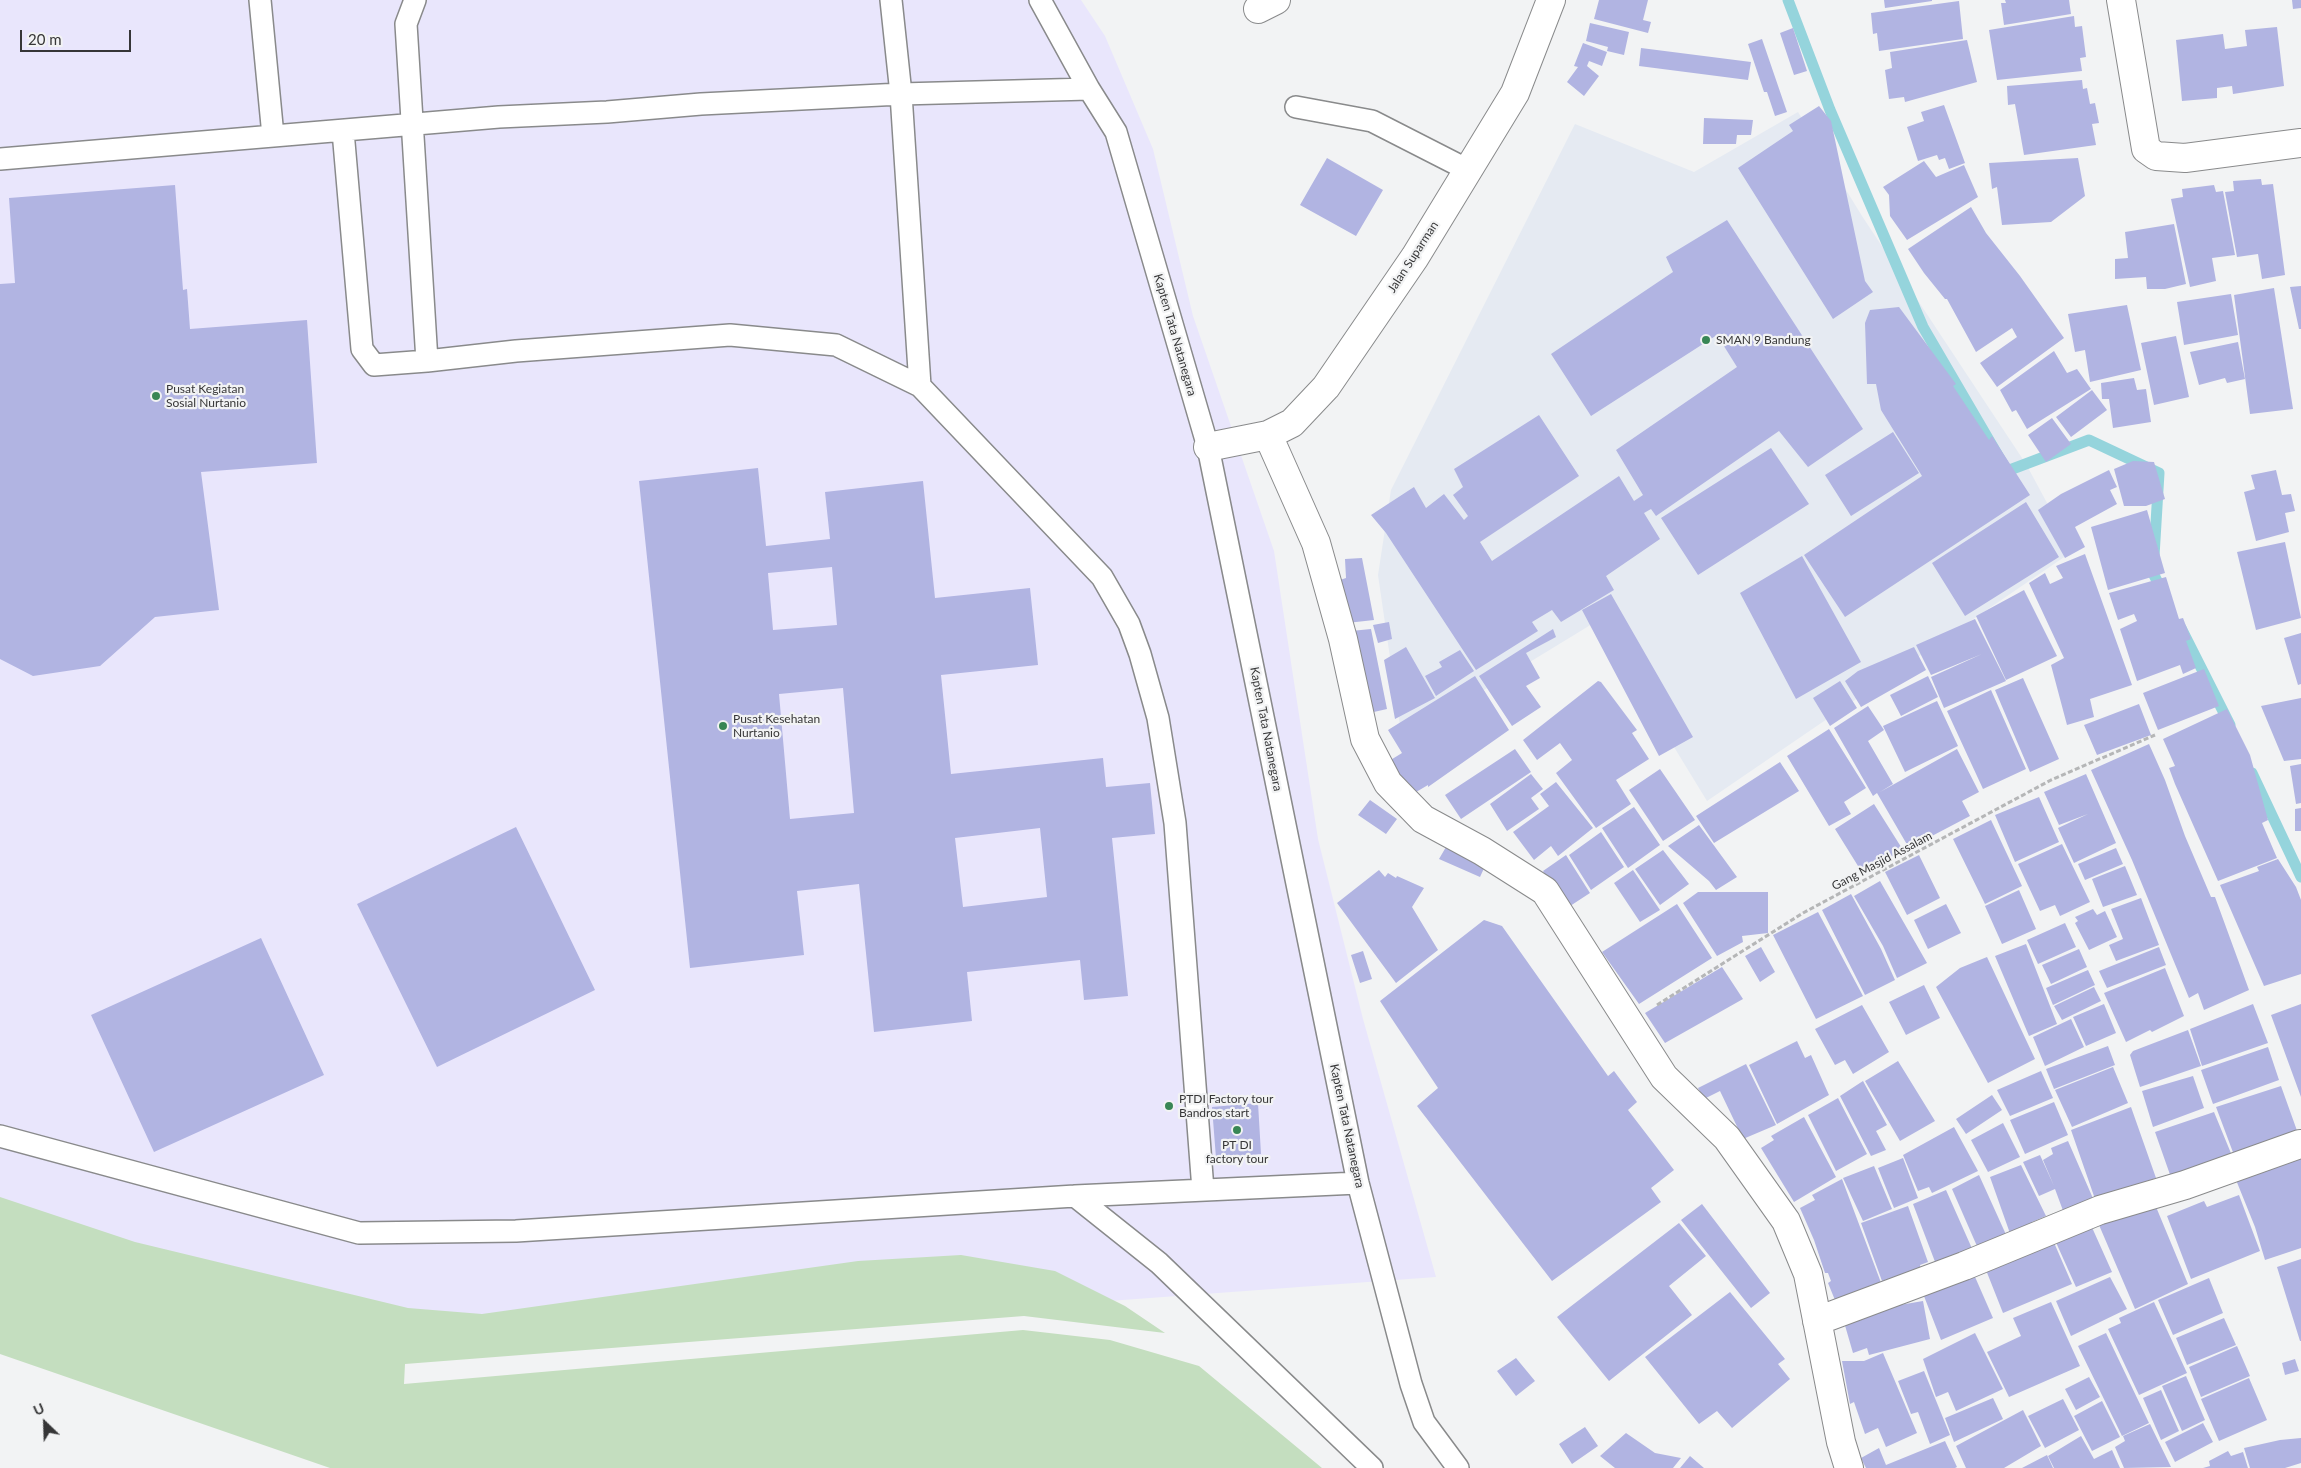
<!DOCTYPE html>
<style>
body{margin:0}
#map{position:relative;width:2301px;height:1468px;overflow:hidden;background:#f2f3f4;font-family:Lato,sans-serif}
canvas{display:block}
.north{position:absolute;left:20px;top:1398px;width:50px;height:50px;-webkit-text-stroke:4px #f2f3f4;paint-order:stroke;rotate:336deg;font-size:14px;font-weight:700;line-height:20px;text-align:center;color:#363637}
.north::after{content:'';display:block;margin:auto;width:18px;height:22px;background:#363637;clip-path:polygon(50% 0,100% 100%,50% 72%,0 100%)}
.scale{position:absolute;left:20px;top:30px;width:111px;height:22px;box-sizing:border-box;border:2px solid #363637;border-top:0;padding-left:6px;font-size:15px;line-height:18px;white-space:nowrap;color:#363637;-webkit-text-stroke:4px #f2f3f4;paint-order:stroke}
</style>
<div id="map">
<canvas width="2301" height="1468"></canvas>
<div class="north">U</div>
<div class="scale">20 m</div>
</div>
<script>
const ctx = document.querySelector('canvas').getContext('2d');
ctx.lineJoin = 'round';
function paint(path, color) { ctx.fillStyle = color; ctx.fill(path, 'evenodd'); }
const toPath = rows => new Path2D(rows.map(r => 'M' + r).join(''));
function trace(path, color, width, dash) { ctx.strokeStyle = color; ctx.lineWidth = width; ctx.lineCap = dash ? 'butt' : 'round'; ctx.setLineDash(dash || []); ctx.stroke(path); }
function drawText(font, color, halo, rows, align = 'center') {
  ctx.font = font + ' Lato,sans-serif'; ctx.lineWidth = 4.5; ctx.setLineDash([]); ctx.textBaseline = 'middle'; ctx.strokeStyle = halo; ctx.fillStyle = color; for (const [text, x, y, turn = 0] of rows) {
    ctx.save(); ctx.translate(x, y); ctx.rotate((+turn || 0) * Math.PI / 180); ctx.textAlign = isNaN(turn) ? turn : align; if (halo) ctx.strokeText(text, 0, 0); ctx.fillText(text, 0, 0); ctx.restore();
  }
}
paint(toPath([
 [0,0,1081,0,1105,36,1153,149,1193,316,1274,551,1318,839,1363,1019,1436,1277,455,1349,0,1216]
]), '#e9e6fc');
paint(toPath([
 [1798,112,1862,216,2026,464,2073,551,1707,801,1597,621,1402,740,1378,575,1391,490,1575,124,1694,172]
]), '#e5eaf2');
paint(toPath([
 [0,1197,135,1242,408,1308,482,1314,858,1261,961,1255,1055,1271,1125,1306,1165,1333,1024,1316,405,1364,404,1384,1023,1330,1110,1340,1199,1366,1322,1468,330,1468,0,1354]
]), '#c4debf');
trace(toPath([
 [1788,0,1830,110,1923,327,2007,471,2089,440,2159,473,2153,573,2163,593],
 [2181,628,2230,725],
 [2252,773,2301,877]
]), '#95d4dc', 11);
paint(toPath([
 [1599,0,1648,0,1643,20,1651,22,1648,33,1594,19],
 [1884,0,1932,0,1932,1,1885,8],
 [2005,0,2069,0,2071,14,2004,25,2001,3,2006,3],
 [2292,0,2301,0,2301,8,2293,9],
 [1959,1,1963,39,1879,51,1877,33,1873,34,1871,13],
 [2074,16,2075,27,2082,26,2086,57,2080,58,2082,71,1997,80,1989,30],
 [1590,23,1629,32,1624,55,1607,51,1608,47,1586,41],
 [2277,27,2284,86,2233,94,2232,86,2217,88,2217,98,2182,101,2176,40,2223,34,2225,49,2247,46,2245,30],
 [1793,28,1807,71,1794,75,1780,33],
 [1762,39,1787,112,1775,116,1767,92,1764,92,1748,44],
 [1967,40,1977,82,1905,102,1904,97,1889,99,1885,70,1892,68,1890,52],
 [1583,43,1607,52,1602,66,1589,61,1587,66,1599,76,1584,96,1567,82,1578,67,1574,66],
 [1641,48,1751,62,1748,80,1639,66],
 [2082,80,2083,89,2087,88,2090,104,2095,103,2099,123,2092,124,2096,145,2024,155,2015,104,2008,105,2007,86],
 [1944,105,1965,163,1949,169,1945,158,1939,160,1937,155,1918,161,1907,127,1924,121,1921,112],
 [1819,106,1831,121,1865,281,1873,292,1833,319,1738,168,1793,131,1789,125],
 [1704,118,1753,120,1751,135,1737,135,1736,144,1703,144],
 [1327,158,1383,190,1356,236,1300,205],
 [2078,158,2085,196,2051,222,2002,225,1997,187,1992,189,1989,163],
 [1924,161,1936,177,1964,165,1978,197,1907,240,1890,216,1889,195,1883,187],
 [2261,179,2262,185,2273,184,2285,275,2262,279,2258,254,2237,257,2225,192,2234,191,2233,181],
 [175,185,183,290,187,289,190,329,307,320,317,463,201,472,219,610,155,617,100,666,33,676,0,659,0,284,15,283,9,198],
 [2214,185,2216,192,2223,191,2235,255,2212,258,2216,281,2190,287,2171,199,2183,197,2182,189],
 [1971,207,1986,233,2020,276,2064,338,1997,387,1980,363,2017,337,2012,328,1976,352,1947,299,1945,299,1924,273,1908,249],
 [1727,220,1863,429,1808,467,1779,431,1656,516,1651,509,1644,513,1660,539,1606,576,1614,590,1561,622,1552,610,1532,622,1538,631,1476,670,1386,533,1371,515,1414,487,1426,508,1444,494,1464,520,1468,516,1453,495,1463,487,1454,469,1539,415,1579,476,1480,542,1492,561,1619,476,1634,501,1643,495,1616,450,1737,367,1717,335,1591,416,1551,354,1673,272,1666,257],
 [2174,224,2186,284,2165,289,2147,289,2146,277,2115,279,2115,259,2128,258,2125,232],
 [2301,286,2301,329,2299,329,2290,287],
 [2274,288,2293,409,2250,414,2234,295],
 [2231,294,2238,335,2184,345,2177,302],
 [2127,305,2141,370,2090,382,2085,350,2075,352,2068,314],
 [1899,307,1956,384,1953,386,1989,440,1992,436,2030,495,1845,617,1804,555,1922,476,1881,410,1876,384,1867,384,1865,323,1870,310],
 [2176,336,2189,397,2154,405,2141,343],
 [2238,342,2245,379,2227,383,2225,378,2199,385,2190,352],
 [2054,351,2067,373,2077,369,2091,389,2027,429,2016,410,2012,412,2000,390],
 [2134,378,2137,390,2146,389,2151,422,2113,428,2109,399,2102,399,2101,383],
 [2092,390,2107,410,2071,437,2056,417],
 [2052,418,2071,444,2046,462,2028,435],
 [1893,432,1919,473,1851,516,1825,475],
 [1771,448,1809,504,1698,575,1661,518],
 [2133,461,2154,462,2165,499,2146,506,2124,506,2114,469],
 [758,468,766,546,830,539,825,492,923,481,935,598,1030,588,1038,665,941,675,951,774,1103,758,1106,787,1150,783,1155,834,1112,838,1128,996,1084,1000,1080,960,967,972,972,1021,874,1032,859,884,797,891,804,955,690,968,639,481],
 [832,567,837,625,773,630,768,573],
 [843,688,854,813,790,819,779,694],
 [1040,828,1047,897,963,907,955,838],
 [2109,470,2117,487,2110,490,2117,504,2075,527,2085,547,2065,558,2038,510,2061,494],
 [2276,470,2282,495,2291,494,2295,511,2285,513,2289,532,2256,541,2244,492,2255,489,2251,475],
 [2026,502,2059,557,1965,616,1932,563],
 [2147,510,2165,573,2108,590,2091,527],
 [2285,542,2301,618,2256,630,2237,552],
 [2085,554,2132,685,2090,699,2094,717,2067,725,2051,665,2064,658,2029,583,2045,573,2050,584,2063,578,2056,566],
 [1802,556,1861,662,1796,699,1740,593],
 [1362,558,1374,620,1347,623,1340,580,1346,578,1345,559],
 [2166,577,2179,619,2183,618,2191,639,2186,641,2196,668,2183,674,2180,665,2137,681,2120,629,2137,621,2134,614,2118,620,2109,593],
 [2024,590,2057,656,2006,680,1976,616],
 [1611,594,1693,737,1659,756,1582,610],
 [1975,619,2006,681,1944,708,1931,677,1982,654,1931,675,1916,645],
 [1389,622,1392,639,1378,643,1373,625],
 [1371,629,1387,709,1365,714,1351,631],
 [1553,629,1556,637,1526,653,1540,678,1526,686,1541,707,1512,726,1479,676],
 [2301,633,2301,684,2298,685,2284,638],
 [1406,647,1435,698,1395,719,1384,660],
 [1914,647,1926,670,1861,707,1845,681,1858,671],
 [1460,650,1474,671,1436,696,1425,676,1442,667,1439,662],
 [2204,669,2219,706,2158,730,2143,693],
 [1475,676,1509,730,1428,787,1428,785,1411,795,1389,761,1402,753,1388,730],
 [1928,676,1938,697,1901,716,1890,695],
 [2023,678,2059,759,2030,772,1995,690],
 [1598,681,1601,682,1637,730,1632,733,1649,759,1616,780,1631,804,1596,828,1556,773,1572,760,1560,743,1537,760,1523,740],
 [1840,681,1857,708,1830,726,1813,698],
 [1991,690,2026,769,1983,789,1947,711],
 [2301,698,2301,759,2284,761,2261,706],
 [1937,701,1958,746,1905,772,1883,726],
 [2139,704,2151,735,2097,755,2084,725],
 [1868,706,1884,730,1868,741,1893,784,1880,792,1957,749,1979,792,1962,801,1970,816,1909,848,1877,793,1873,796,1834,728],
 [2227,709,2250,755,2268,820,2262,823,2277,858,2218,881,2175,784,2169,768,2175,766,2163,739],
 [1829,729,1866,788,1844,802,1851,814,1829,826,1787,756],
 [2149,744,2165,780,2185,836,2211,897,2215,897,2249,990,2204,1010,2198,993,2189,998,2132,860,2091,770],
 [1515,749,1531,772,1461,819,1445,795],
 [1780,762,1799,791,1714,843,1696,816],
 [2301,764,2301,803,2296,804,2290,766],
 [1660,769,1695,820,1663,841,1629,790],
 [1531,774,1543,789,1531,798,1539,809,1507,831,1490,804],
 [2086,774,2116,843,2074,863,2058,828,2088,814,2059,825,2044,792],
 [1556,782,1593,828,1558,856,1551,846,1534,860,1513,832,1549,806,1540,794],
 [2039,797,2059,842,2015,862,1995,815],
 [1370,800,1397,819,1386,834,1358,815],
 [1874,804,1903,850,1863,874,1835,829],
 [1634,807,1660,845,1628,868,1602,828],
 [2301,808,2301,831,2295,831,2295,809],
 [1991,820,2022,886,1985,904,1953,839],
 [1699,825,1737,877,1716,890,1709,881,1668,846],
 [516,827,595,990,437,1067,357,904],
 [1601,832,1624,867,1591,890,1569,855],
 [2062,844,2090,902,2060,916,2055,905,2040,911,2018,864],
 [1446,847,1486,864,1480,877,1439,859],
 [2116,848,2123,864,2085,880,2078,864],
 [1663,850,1689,884,1660,905,1635,869],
 [1566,855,1590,893,1567,908,1543,871],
 [1919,855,1940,898,1907,915,1885,872],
 [2278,859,2296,887,2301,900,2301,974,2264,986,2220,885,2259,871,2257,867],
 [2125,866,2137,895,2103,907,2092,879],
 [1379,870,1385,877,1388,873,1396,878,1397,876,1424,888,1412,907,1438,950,1396,983,1337,903],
 [1633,870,1660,910,1640,922,1614,883],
 [1880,881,1927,963,1897,978,1883,946,1854,896],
 [2019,890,2036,929,2002,944,1985,906],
 [1698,892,1768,892,1768,933,1742,936,1743,942,1717,956,1683,903],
 [1851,894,1881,949,1895,980,1865,995,1822,910],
 [2141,898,2159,945,2116,961,2109,945,2123,939,2111,909],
 [1677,904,1712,958,1639,1004,1602,952],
 [1946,904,1961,933,1928,949,1914,920],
 [2093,909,2097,915,2105,911,2117,937,2089,950,2075,923,2078,921,2075,917],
 [1818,912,1863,996,1816,1019,1773,935],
 [1484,920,1502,926,1608,1076,1614,1071,1637,1102,1628,1110,1674,1170,1651,1188,1661,1202,1552,1281,1417,1106,1438,1088,1380,1001],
 [2065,923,2076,947,2038,964,2027,940],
 [261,938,324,1075,154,1152,91,1015],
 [2026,944,2057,1024,2029,1036,1995,956],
 [1761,947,1775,972,1760,982,1745,956],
 [2159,947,2166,965,2107,988,2099,971],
 [2079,949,2087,967,2051,984,2042,965],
 [1363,951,1372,979,1360,983,1351,955],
 [1987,957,2035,1059,1988,1083,1936,987,1960,968],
 [1722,967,1743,999,1665,1043,1645,1013],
 [2165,968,2184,1016,2152,1032,2150,1030,2126,1042,2104,993],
 [2088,970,2095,985,2053,1005,2046,988],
 [1924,985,1940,1018,1906,1035,1889,1002],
 [2094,987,2101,1001,2062,1020,2054,1006],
 [2104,1004,2116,1033,2086,1046,2073,1017],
 [2253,1004,2268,1043,2202,1066,2190,1029],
 [2301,1004,2301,1097,2271,1015],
 [1862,1005,1889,1052,1853,1074,1845,1060,1835,1065,1815,1029],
 [2071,1019,2084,1047,2045,1066,2033,1037],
 [2188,1030,2201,1066,2140,1087,2130,1055,2133,1051],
 [1797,1041,1805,1058,1811,1055,1829,1095,1777,1124,1749,1065],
 [2108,1046,2115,1065,2054,1089,2046,1069],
 [2268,1047,2279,1080,2213,1104,2201,1070],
 [1898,1061,1935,1121,1900,1141,1865,1081],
 [1746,1064,1776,1125,1743,1139,1720,1091,1704,1099,1698,1088],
 [2113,1067,2128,1103,2072,1127,2055,1090],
 [2041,1071,2053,1098,2010,1116,1997,1090],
 [2193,1076,2204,1108,2153,1127,2142,1091],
 [1863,1081,1887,1125,1876,1131,1886,1150,1871,1156,1840,1096],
 [2281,1086,2300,1139,2237,1163,2216,1107],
 [1992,1095,2002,1110,1966,1134,1956,1119],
 [1838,1098,1867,1154,1836,1171,1808,1115],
 [2054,1102,2068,1135,2025,1154,2010,1120],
 [1258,1103,1261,1154,1216,1158,1212,1107],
 [2131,1107,2156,1178,2095,1199,2071,1130],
 [2214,1112,2235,1163,2174,1186,2155,1132],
 [1804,1117,1836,1177,1794,1202,1761,1148,1774,1140,1771,1136],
 [2003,1123,2020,1157,1988,1172,1971,1140],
 [1954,1127,1978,1171,1932,1193,1929,1187,1918,1191,1903,1155],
 [2068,1141,2095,1203,2065,1216,2055,1189,2039,1196,2023,1162,2040,1155,2054,1186,2043,1160,2053,1154,2051,1148],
 [2301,1149,2301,1248,2265,1260,2255,1227,2232,1170],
 [1903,1158,1918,1198,1894,1208,1878,1168],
 [2021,1165,2046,1216,2032,1222,2035,1230,2012,1239,1990,1177],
 [1874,1166,1892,1209,1863,1221,1843,1178],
 [1979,1175,2008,1239,1980,1253,1952,1189],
 [1842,1179,1883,1288,1837,1305,1828,1283,1831,1281,1828,1273,1825,1273,1814,1240,1800,1208,1815,1200,1812,1195],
 [1946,1190,1974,1253,1937,1267,1913,1204],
 [2239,1195,2260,1251,2191,1279,2167,1216,2204,1201,2207,1207],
 [2154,1202,2188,1284,2135,1309,2099,1225],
 [1702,1204,1770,1293,1751,1308,1681,1220],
 [1908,1206,1928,1262,1920,1265,1922,1274,1896,1284,1894,1277,1882,1281,1861,1223],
 [1679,1223,1706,1256,1669,1286,1692,1315,1609,1381,1557,1317],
 [2090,1223,2112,1272,2076,1287,2054,1238],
 [2052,1238,2072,1284,2003,1313,1984,1265],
 [2301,1259,2301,1341,2300,1341,2277,1267],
 [1972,1270,1993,1318,1941,1340,1922,1291],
 [2110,1277,2127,1309,2071,1336,2056,1301],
 [2209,1278,2223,1313,2173,1335,2158,1300],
 [1730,1292,1785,1359,1778,1364,1790,1379,1732,1428,1717,1411,1699,1424,1645,1357],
 [1923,1301,1930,1339,1869,1355,1867,1348,1853,1353,1844,1322,1859,1312],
 [2051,1302,2080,1366,2009,1397,1987,1352,2021,1336,2013,1318],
 [2154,1302,2187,1373,2139,1395,2108,1329,2121,1323,2119,1318],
 [2224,1318,2236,1345,2187,1365,2176,1338],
 [1975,1333,2003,1389,1956,1411,1948,1392,1936,1397,1923,1359],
 [2106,1333,2149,1423,2122,1436,2078,1346],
 [2237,1346,2250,1376,2201,1397,2189,1367],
 [1883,1353,1917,1433,1886,1447,1878,1428,1865,1434,1854,1402,1850,1404,1842,1361,1864,1361],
 [1516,1358,1535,1381,1516,1396,1497,1371],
 [2295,1359,2299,1371,2285,1375,2282,1363],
 [1924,1371,1950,1435,1930,1444,1918,1412,1911,1414,1898,1381],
 [2186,1376,2205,1420,2182,1431,2162,1386],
 [2089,1377,2100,1397,2076,1410,2065,1389],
 [2249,1378,2267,1420,2219,1441,2201,1399],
 [2161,1390,2179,1431,2161,1440,2143,1398],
 [1993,1398,2003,1419,1954,1442,1945,1418],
 [2063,1399,2079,1430,2045,1448,2028,1416],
 [2102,1401,2120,1437,2092,1451,2074,1416],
 [2023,1410,2041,1446,2004,1468,1966,1468,1956,1446],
 [2203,1423,2213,1442,2175,1462,2165,1442],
 [2150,1424,2171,1467,2124,1468,2115,1447,2125,1441,2123,1436],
 [1585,1427,1598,1446,1572,1464,1559,1444],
 [1626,1433,1655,1453,1681,1458,1673,1468,1615,1468,1600,1456],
 [2081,1436,2094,1459,2112,1450,2120,1468,2054,1468,2048,1456],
 [2301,1438,2301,1463,2285,1468,2250,1468,2244,1448,2280,1440],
 [1945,1441,1957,1467,1955,1468,1866,1468,1861,1458,1879,1448,1886,1465],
 [2228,1451,2231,1456,2243,1452,2248,1468,2203,1468,2210,1466,2209,1461],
 [2047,1455,2053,1468,2022,1468],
 [1690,1456,1704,1468,1680,1468]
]), '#b1b4e2');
const lane = toPath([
 [260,0,273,136],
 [415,0,406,24,427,361,516,351,730,335,836,345,920,386,1102,577,1129,624,1140,654,1158,718,1175,823,1203,1190],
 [891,0,901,94,920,386],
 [1040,0,1089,89,1116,132,1208,447,1358,1183,1411,1384,1424,1422,1458,1468],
 [1296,107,1372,121,1468,170],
 [343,131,362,349,374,365,427,361],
 [0,159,499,117,607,112,701,104,901,94,1089,89],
 [0,1136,359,1233,516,1231,1075,1196,1358,1183],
 [1075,1196,1159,1263,1372,1468]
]);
const street = toPath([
 [2121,0,2146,149,2156,156,2185,158,2301,143],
 [1258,9,1276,0],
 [1268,435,1316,543,1343,639,1365,739,1388,783,1423,819,1482,851,1545,891,1664,1077,1727,1138,1786,1221,1808,1274,1841,1442,1849,1468],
 [1208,447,1268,435,1292,423,1326,387,1415,257,1515,93,1551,0],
 [1817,1321,1964,1266,2100,1210,2185,1185,2300,1144]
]);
trace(lane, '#898a8b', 24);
trace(street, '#898a8b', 30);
trace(toPath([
 [1657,1005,1803,913,2051,780,2155,735]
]), '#b5b6b7', 3, [5, 2.5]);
trace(lane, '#fff', 21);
trace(street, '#fff', 28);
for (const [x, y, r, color] of [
 [1706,340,5,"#388655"],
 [156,396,5,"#388655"],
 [723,726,5,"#388655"],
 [1169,1106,5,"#388655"],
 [1237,1130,5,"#388655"]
]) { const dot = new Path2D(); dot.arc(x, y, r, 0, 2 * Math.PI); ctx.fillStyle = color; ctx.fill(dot); trace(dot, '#f2f3f4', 2); }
drawText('12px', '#363637', '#f2f3f4', [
 ["Jalan Suparman",1413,257,-57],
 ["Kapten Tata Natanegara",1175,335,74],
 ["Kapten Tata Natanegara",1266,729,79],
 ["Gang Masjid Assalam",1882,861,-28],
 ["Kapten Tata Natanegara",1347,1126,78]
]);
drawText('12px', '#363637', '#f2f3f4', [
 ["SMAN 9 Bandung",1716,340],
 ["Pusat Kegiatan",166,389],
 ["Sosial Nurtanio",166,403],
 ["Pusat Kesehatan",733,719],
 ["Nurtanio",733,733],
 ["PTDI Factory tour",1179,1099],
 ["Bandros start",1179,1113],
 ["PT DI",1237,1145,"center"],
 ["factory tour",1237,1159,"center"]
], 'left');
</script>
